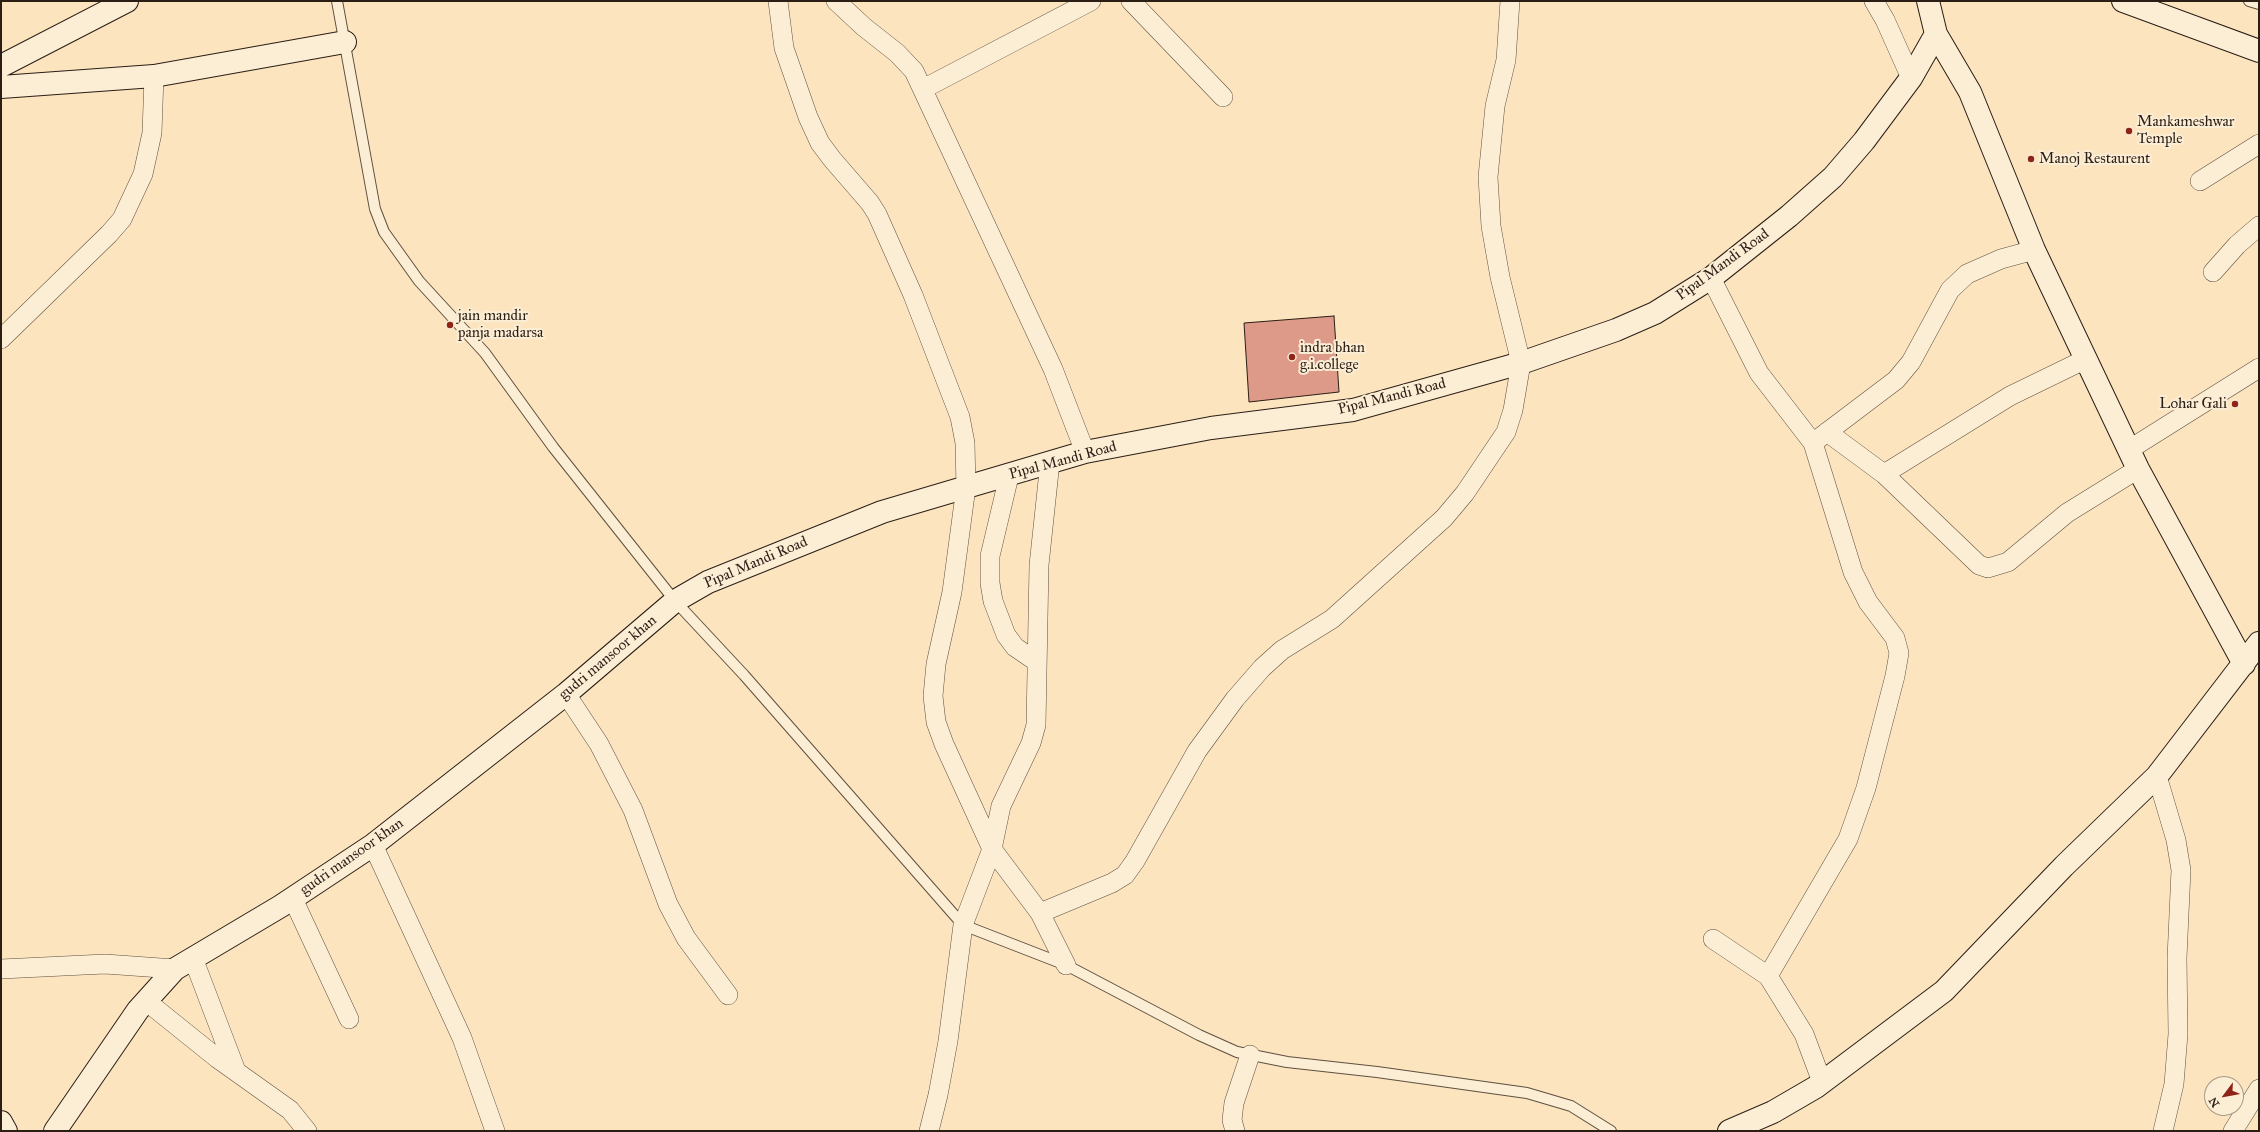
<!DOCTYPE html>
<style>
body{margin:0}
#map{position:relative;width:2260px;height:1132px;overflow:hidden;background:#fbe4be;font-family:"IM FELL Great Primer",serif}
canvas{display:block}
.frame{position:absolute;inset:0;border:2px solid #2b1e15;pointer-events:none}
.north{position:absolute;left:2204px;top:1076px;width:40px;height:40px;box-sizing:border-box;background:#fcedd5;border:1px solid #a89a88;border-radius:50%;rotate:238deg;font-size:11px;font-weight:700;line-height:16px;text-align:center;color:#2b1e15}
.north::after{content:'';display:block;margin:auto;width:14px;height:18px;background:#8f2418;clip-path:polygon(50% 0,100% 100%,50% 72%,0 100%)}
</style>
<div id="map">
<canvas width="2260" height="1132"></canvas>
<div class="frame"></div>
<div class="north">N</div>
</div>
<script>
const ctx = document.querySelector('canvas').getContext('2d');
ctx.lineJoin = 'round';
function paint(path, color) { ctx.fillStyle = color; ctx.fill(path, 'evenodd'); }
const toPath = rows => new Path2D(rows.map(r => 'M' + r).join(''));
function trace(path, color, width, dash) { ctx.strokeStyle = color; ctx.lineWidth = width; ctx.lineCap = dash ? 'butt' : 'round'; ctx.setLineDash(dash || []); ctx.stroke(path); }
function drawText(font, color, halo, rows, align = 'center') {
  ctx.font = font + ' "IM FELL Great Primer",serif'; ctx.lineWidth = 4; ctx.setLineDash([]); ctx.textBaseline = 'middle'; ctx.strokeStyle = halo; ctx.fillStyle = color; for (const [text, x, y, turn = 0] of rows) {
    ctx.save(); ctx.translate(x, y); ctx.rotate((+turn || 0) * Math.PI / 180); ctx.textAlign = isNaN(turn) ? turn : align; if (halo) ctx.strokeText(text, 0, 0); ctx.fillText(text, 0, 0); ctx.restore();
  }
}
const building = toPath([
 [1334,316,1339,392,1249,402,1244,323,1334,316]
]);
paint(building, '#dd9a88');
trace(building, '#2b1e15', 1);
const lane = toPath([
 [337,1,375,209,384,232,419,281,485,353,553,447,675,601,744,675,963,925,1066,965,1199,1035,1237,1052,1287,1062,1377,1072,1527,1093,1571,1106,1611,1131],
 [2249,1,2259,4]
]);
const street = toPath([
 [778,1,784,48,808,117,820,143,832,159,870,203,877,214,913,295,960,417,965,443,966,487,952,592,936,664,933,696,936,722,944,744,992,849,1040,913,1066,965],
 [836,1,864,27,897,53,914,71,1053,369,1085,452],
 [1131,1,1223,97],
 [1874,1,1885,20,1911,78],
 [923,89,1091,1],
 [2200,181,2259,144],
 [2213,272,2237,245,2259,226],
 [1711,278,1759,373,1813,443,1853,572,1868,602,1895,638,1899,653,1895,676,1866,788,1848,839,1768,976],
 [1,339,109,234,122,219,143,174,152,133,154,76],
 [1827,432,1884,474,1979,565,1988,568,2008,562,2067,513,2138,469],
 [1818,439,1896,380,1911,362,1950,290,1967,274,2001,259,2034,250],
 [2130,449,2259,368],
 [1884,474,2010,396,2086,359],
 [1009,476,990,556,990,583,993,601,1006,635,1015,647,1037,662],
 [566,694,599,744,633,810,668,904,686,938,728,995],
 [2157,776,2176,840,2181,870,2177,958,2178,1034,2174,1084,2163,1131],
 [373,845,462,1038,495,1131],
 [293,899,349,1019],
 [1040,913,1112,883,1125,875,1135,861,1197,751,1235,699,1262,668,1282,650,1332,619,1444,518,1465,493,1506,432,1513,410,1521,363,1500,277,1491,226,1488,177,1495,106,1506,60,1510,1],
 [1713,939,1768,976,1804,1034,1822,1082],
 [193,958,236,1071],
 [1,969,105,964,175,969],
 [146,1001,217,1058,290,1110,307,1131],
 [929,1131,938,1095,948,1041,963,925,992,849,1001,806,1031,743,1036,725,1039,565,1050,462],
 [1235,1131,1232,1120,1234,1103,1250,1055],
 [2233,1131,2259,1089]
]);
const secondary = toPath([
 [1928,1,1936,34,1970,92,2034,250,2138,469,2244,664],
 [2123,1,2259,51],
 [1,66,127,1],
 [1,87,154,76,345,42],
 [1,1122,6,1131],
 [55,1131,138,1010,175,969,281,906,373,845,566,694,675,601,708,582,882,512,1085,452,1211,428,1353,410,1521,363,1616,330,1655,313,1711,278,1789,216,1833,177,1864,141,1911,78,1936,34],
 [1729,1131,1773,1112,1816,1087,1944,991,2064,866,2157,776,2259,643]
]);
trace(lane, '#5f503f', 12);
trace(street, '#5f503f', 20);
trace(secondary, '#2b1e15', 24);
trace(lane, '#fcedd5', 10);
trace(street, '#fcedd5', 19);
trace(secondary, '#fcedd5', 22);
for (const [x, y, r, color] of [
 [2129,131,4,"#8f2418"],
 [2031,159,4,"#8f2418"],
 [450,325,4,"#8f2418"],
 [1292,357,4,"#8f2418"],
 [2235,404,4,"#8f2418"]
]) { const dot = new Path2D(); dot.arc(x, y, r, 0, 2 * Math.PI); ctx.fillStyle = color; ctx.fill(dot); trace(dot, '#fcedd5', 1.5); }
drawText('15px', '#2b1e15', '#fcedd5', [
 ["Mankameshwar",2137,122],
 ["Temple",2137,139],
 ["Manoj Restaurent",2039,159],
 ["jain mandir",458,316],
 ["panja madarsa",458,333],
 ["indra bhan",1300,348],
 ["g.i.college",1300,365],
 ["Lohar Gali",2227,404,"right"]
], 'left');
drawText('15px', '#2b1e15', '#fcedd5', [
 ["Pipal Mandi Road",1723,265,-36],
 ["Pipal Mandi Road",1392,397,-14],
 ["Pipal Mandi Road",1063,461,-15],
 ["Pipal Mandi Road",756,563,-23],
 ["gudri mansoor khan",608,658,-40],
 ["gudri mansoor khan",352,857,-35]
]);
</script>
